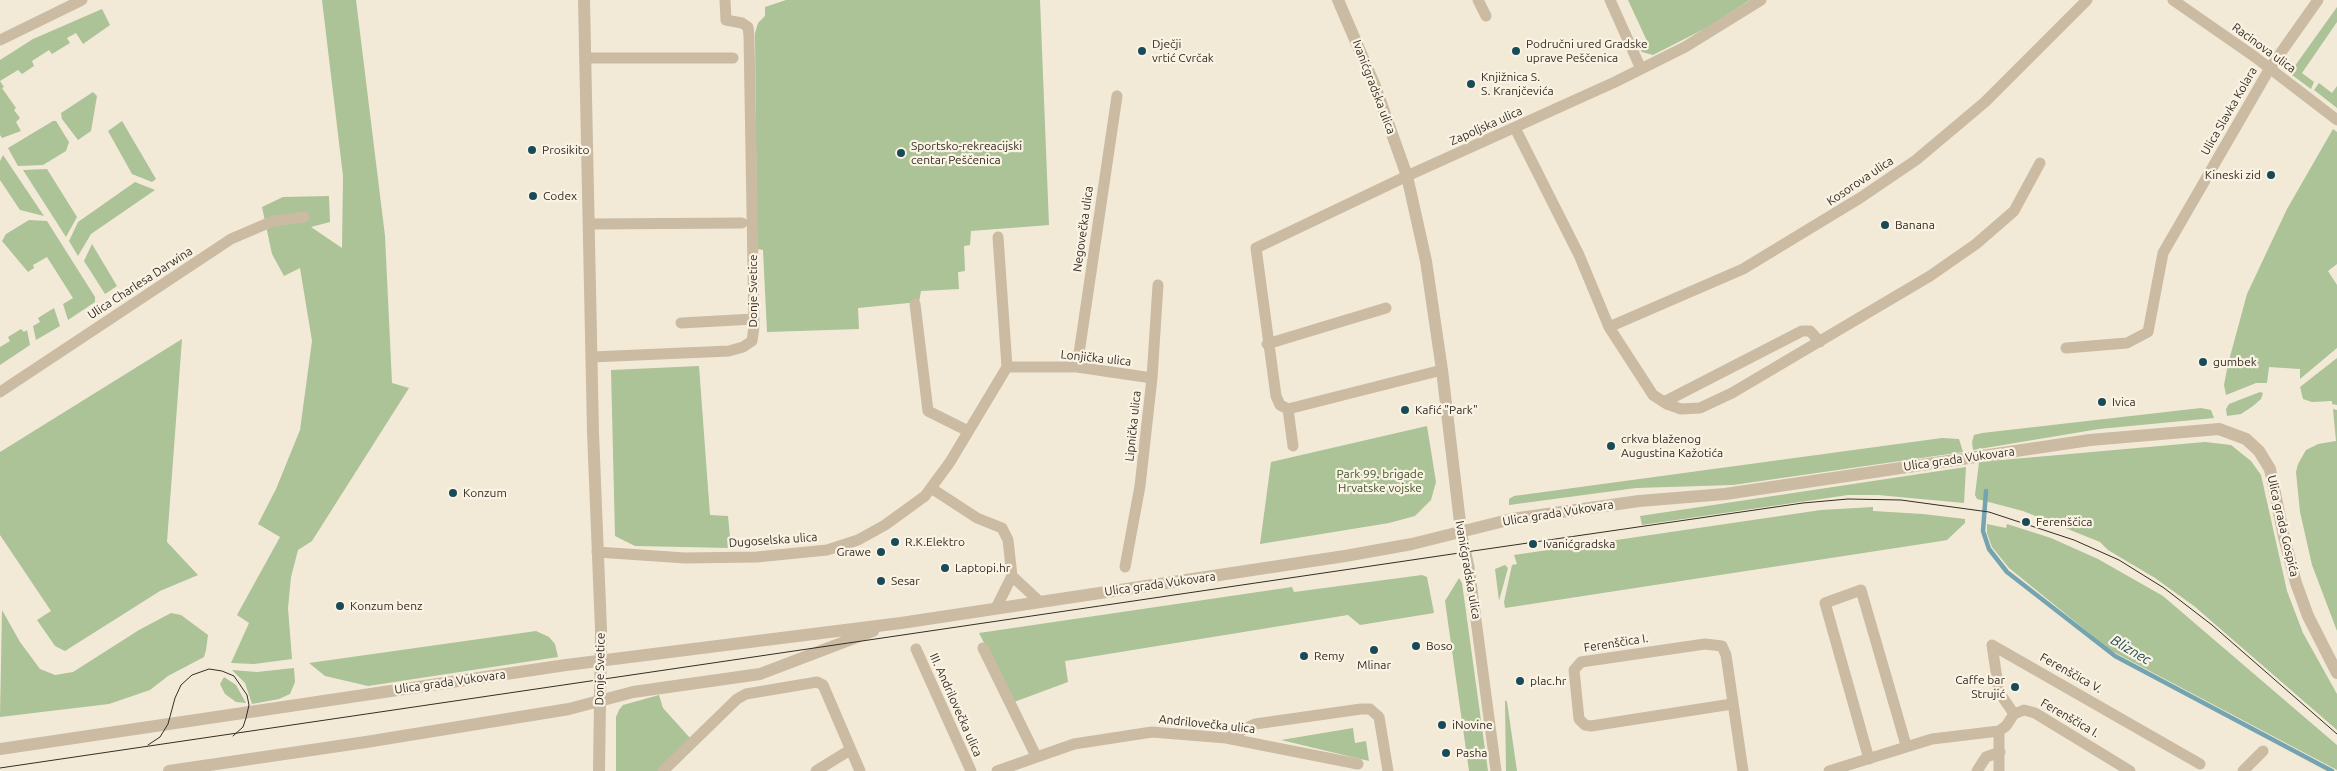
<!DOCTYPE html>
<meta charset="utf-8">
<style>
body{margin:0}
canvas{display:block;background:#f2ead7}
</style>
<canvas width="2337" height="771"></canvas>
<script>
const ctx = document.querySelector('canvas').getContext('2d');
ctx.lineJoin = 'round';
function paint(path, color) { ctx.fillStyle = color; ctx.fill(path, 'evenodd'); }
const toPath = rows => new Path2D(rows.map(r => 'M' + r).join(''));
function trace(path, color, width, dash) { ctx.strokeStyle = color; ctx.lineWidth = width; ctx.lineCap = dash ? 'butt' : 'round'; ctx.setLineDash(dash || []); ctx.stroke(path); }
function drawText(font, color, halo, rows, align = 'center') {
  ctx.font = font + ' Ubuntu,sans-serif'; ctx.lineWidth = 4.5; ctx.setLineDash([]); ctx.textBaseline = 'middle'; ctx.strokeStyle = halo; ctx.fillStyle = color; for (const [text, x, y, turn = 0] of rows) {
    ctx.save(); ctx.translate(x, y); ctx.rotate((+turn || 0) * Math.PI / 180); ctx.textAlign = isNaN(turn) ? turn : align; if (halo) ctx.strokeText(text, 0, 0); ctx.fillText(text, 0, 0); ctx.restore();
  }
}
paint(toPath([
 [322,0,356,0,385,236,392,383,409,388,312,541,298,550,291,577,288,608,292,659,254,664,231,663,249,623,237,615,280,537,258,524,276,489,300,430,312,341,300,268,284,276,272,254,262,207,283,197,329,196,330,222,311,227,342,248,343,176],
 [786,0,1040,0,1049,225,971,231,970,245,964,246,965,271,958,272,959,289,921,291,919,302,858,308,859,329,767,332,763,250,757,249,755,33,758,23,765,16,765,7],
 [1628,0,1750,0,1708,27,1653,55,1642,52,1637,46,1647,41],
 [2337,7,2337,22,2302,73,2314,82,2311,89,2292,75,2292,70],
 [102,9,110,25,83,44,76,33,67,38,70,43,52,54,49,50,32,61,34,66,22,74,18,70,0,81,4,87,2,88,16,108,14,110,20,118,16,122,21,131,2,138,0,135,0,60,33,39],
 [2319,83,2332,93,2337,86,2337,108,2314,90],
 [93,92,97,96,91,131,78,140,62,119,61,113],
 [53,121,56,121,69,142,66,151,43,165,18,166,8,148],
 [122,121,156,179,152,182,132,174,108,131],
 [2333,129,2337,132,2337,264,2328,271,2337,285,2337,348,2300,379,2300,369,2269,367,2267,383,2256,383,2226,395,2224,385,2228,364,2247,294,2287,209],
 [3,155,44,216,20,210,0,180,0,161],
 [47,169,77,217,66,237,23,170],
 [135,182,155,190,91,234,78,256,69,241,78,222],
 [29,220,47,221,95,297,95,302,68,320,63,304,73,298,47,257,33,265,34,268,28,272,2,241,6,234],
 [92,244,117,286,105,294,84,261],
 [54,308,60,326,36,340,33,326,40,322,38,318],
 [21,329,24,332,27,330,30,345,0,365,0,347,10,341,8,337],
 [182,339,167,542,198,575,160,591,65,651,55,646,37,620,51,611,0,535,0,452],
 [2337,358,2337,405,2332,404,2332,401,2312,402,2303,399,2300,387],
 [699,366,710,515,728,516,731,548,635,546,615,536,611,370],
 [2260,392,2263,393,2261,399,2253,406,2241,414,2227,416,2226,409,2229,404],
 [2201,408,2211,410,2214,418,2099,429,1973,450,1972,442,1974,435,1982,433],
 [2333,409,2337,410,2337,631,2312,565,2300,512,2296,472,2298,464,2306,450,2318,444,2336,441],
 [1427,426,1436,482,1431,500,1415,516,1389,523,1260,544,1271,462],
 [1942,438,1959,439,1963,452,1733,485,1636,488,1509,505,1509,499,1514,496],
 [2205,442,2231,445,2251,461,2261,475,2287,591,2303,633,2337,694,2337,730,2194,606,2155,578,2108,550,2100,542,2023,511,1977,499,1975,495,1979,462],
 [1966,467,1964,503,1878,495,1848,495,1642,525,1640,516],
 [1873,507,1873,511,1923,514,1965,519,1965,523,1947,540,1935,542,1505,608,1504,602,1512,565,1517,564,1514,555,1821,510],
 [1987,524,2006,528,2007,524,2051,538,2098,559,2163,596,2337,745,2337,770,2110,650,2009,568,1992,547,1987,533],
 [1505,565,1508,568,1499,601,1495,569],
 [1422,575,1427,577,1434,613,1360,625,1348,615,1065,661,1068,682,1014,702,979,633,1292,587,1294,592],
 [1459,578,1462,583,1488,771,1469,771,1445,601],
 [2,610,20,642,40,669,55,675,73,672,139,630,171,613,181,615,208,635,206,650,204,657,168,676,150,690,109,704,0,717],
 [536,631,549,637,555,644,558,657,368,686,325,676,309,663],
 [294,668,295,682,290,694,279,699,252,704,245,683,232,670,257,672],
 [224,677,236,685,246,703,236,702,225,694,220,684],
 [659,695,663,708,690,738,659,771,616,771,616,717,619,710,623,705],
 [1505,700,1507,702,1517,771,1506,771],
 [1353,728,1355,743,1366,741,1369,761,1281,740]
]), '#acc297');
trace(toPath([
 [1986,491,1983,531,1989,549,2007,572,2115,656,2332,771]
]), '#75a4b1', 4.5);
trace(toPath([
 [1478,0,1486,16],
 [1610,0,1641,69],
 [2173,0,2255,57,2337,120],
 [0,40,82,0],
 [587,58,733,58],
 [1515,128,1579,255,1609,327,1653,395,1667,404,1681,409,1700,408,1732,393,1930,276,1976,244,2014,211,2040,163],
 [590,224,742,223],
 [915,304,928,411,968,431],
 [681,323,754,319],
 [1609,327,1743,269,1860,198,1916,160,1985,102,2087,0],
 [1267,344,1386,308],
 [2066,348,2127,343,2148,332,2163,253,2270,68,2318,0],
 [592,357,729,351,743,347,752,341,754,327,749,36,748,27,742,23,726,20,725,0],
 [1007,367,1077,367,1152,378],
 [1077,367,1117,96],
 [0,392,231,239,273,221,304,217],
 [1664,402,1802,331,1810,331,1820,342],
 [1288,409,1442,370],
 [1293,446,1288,409,1280,405,1276,396,1256,248,1407,176,1615,82,1685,47,1761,0],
 [931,488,977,518,1002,528,1008,540,1012,576],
 [1461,531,1469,567,1496,771],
 [597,552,685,558,757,557,827,550,858,540,885,525,925,496,950,462,1007,367,998,237],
 [1125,567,1140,486,1152,378,1158,285],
 [996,608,1012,576,1040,602],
 [983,648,1036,756],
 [916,649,971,771],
 [1732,704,1591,726,1585,725,1579,719,1574,670,1581,662,1705,644,1722,646,1726,655,1743,771],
 [2014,714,1999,692,1992,645,2200,764],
 [1999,731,1999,771],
 [1226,738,1255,724,1361,709,1370,709,1379,717,1388,771],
 [1869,759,1825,603,1861,590,1906,745],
 [663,771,737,699,746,694,817,682,823,685,860,771],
 [816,771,850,750],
 [997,771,1074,744,1152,732,1226,738,1358,764],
 [1829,771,1932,739,1999,731,2006,726,2014,714,2024,710,2035,713,2130,771],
 [1977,771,1986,757,2000,752],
 [2243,771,2263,751]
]), '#cbbba3', 11);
trace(toPath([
 [584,0,593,432,601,630,599,771],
 [1338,0,1375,86,1407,176,1426,261,1442,370,1461,531],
 [0,749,566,665,901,623,1345,556,1412,544,1512,519,1639,501,1725,494,2090,440,2219,429,2246,439,2259,451,2270,469,2284,537,2296,583,2308,616,2337,673],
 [169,771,366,742,569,709,633,692,760,674,873,631]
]), '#cbbba3', 12);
trace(toPath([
 [148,745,160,737,168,724,175,698,181,685,192,675,209,669,222,671,234,676,247,695,249,705,246,718,243,727,233,736],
 [0,768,1466,552,1803,503,1848,499,1901,500,1989,512,2074,540,2119,560,2164,588,2212,625,2337,734]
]), '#352d25', 1);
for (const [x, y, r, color] of [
 [1142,51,5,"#194a58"],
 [1516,51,5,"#194a58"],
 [1471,84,5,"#194a58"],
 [532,150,5,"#194a58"],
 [901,153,5,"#194a58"],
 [2271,175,5,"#194a58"],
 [533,196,5,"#194a58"],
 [1885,225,5,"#194a58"],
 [2203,362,5,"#194a58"],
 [2102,402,5,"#194a58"],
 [1405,410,5,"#194a58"],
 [1611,446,5,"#194a58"],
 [453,493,5,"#194a58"],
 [2026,522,5,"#194a58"],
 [895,542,5,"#194a58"],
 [1533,544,5,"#194a58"],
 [881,552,5,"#194a58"],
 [945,568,5,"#194a58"],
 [881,581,5,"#194a58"],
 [340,606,5,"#194a58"],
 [1416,646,5,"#194a58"],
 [1374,650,5,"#194a58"],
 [1304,656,5,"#194a58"],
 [1520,681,5,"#194a58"],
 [2015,687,5,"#194a58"],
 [1442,725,5,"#194a58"],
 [1446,753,5,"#194a58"]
]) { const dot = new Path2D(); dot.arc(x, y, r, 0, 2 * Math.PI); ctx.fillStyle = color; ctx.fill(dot); trace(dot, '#faf3e3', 2); }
drawText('12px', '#352d25', '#faf3e3', [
 ["Dječji",1152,44],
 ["vrtić Cvrčak",1152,58],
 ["Područni ured Gradske",1526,44],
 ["uprave Peščenica",1526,58],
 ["Knjižnica S.",1481,77],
 ["S. Kranjčevića",1481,91],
 ["Sportsko-rekreacijski",911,146],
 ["centar Peščenica",911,160],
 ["Prosikito",542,150],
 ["Kineski zid",2261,175,"right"],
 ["Codex",543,196],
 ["Banana",1895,225],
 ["gumbek",2213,362],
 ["Ivica",2112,402],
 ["Kafić \"Park\"",1415,410],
 ["crkva blaženog",1621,439],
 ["Augustina Kažotića",1621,453],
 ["Konzum",463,493],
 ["Ferenščica",2036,522],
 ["R.K.Elektro",905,542],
 ["Ivanićgradska",1543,544],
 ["Grawe",871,552,"right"],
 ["Laptopi.hr",955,568],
 ["Sesar",891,581],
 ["Konzum benz",350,606],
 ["Boso",1426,646],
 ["Remy",1314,656],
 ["Mlinar",1374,665,"center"],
 ["Caffe bar",2005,680,"right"],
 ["Strujić",2005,694,"right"],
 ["plac.hr",1530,681],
 ["iNovine",1452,725],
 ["Pasha",1456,753]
], 'left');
drawText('12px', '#352d25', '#faf3e3', [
 ["Racinova ulica",2264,48,36],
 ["Ivanićgradska ulica",1374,87,69],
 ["Ulica Slavka Kolara",2229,111,-60],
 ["Zapoljska ulica",1486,126,-24],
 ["Kosorova ulica",1860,181,-34],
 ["Negovečka ulica",1083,229,-82],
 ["Ulica Charlesa Darwina",140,283,-33],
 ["Donje Svetice",753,291,-90],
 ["Lonjička ulica",1096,358,6],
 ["Lipnička ulica",1133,426,-84],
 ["Ulica grada Vukovara",1959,459,-8],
 ["Ulica grada Vukovara",1558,513,-9],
 ["Ulica grada Gospića",2283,526,77],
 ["Dugoselska ulica",773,540,-4],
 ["Ivanićgradska ulica",1468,570,80],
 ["Ulica grada Vukovara",1160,584,-8],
 ["Ferenščica I.",1616,643,-9],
 ["Donje Svetice",600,669,-89],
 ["Ferenščica V.",2071,673,29],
 ["Ulica grada Vukovara",450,682,-8],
 ["III. Andrilovečka ulica",956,705,66],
 ["Ferenščica I.",2070,718,30],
 ["Andrilovečka ulica",1207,724,6]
]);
drawText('12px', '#3d5428', '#faf3e3', [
 ["Park 99. brigade",1380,474],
 ["Hrvatske vojske",1380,488]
]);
drawText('italic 14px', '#194a58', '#faf3e3', [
 ["Bliznec",2131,650,31]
]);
</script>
